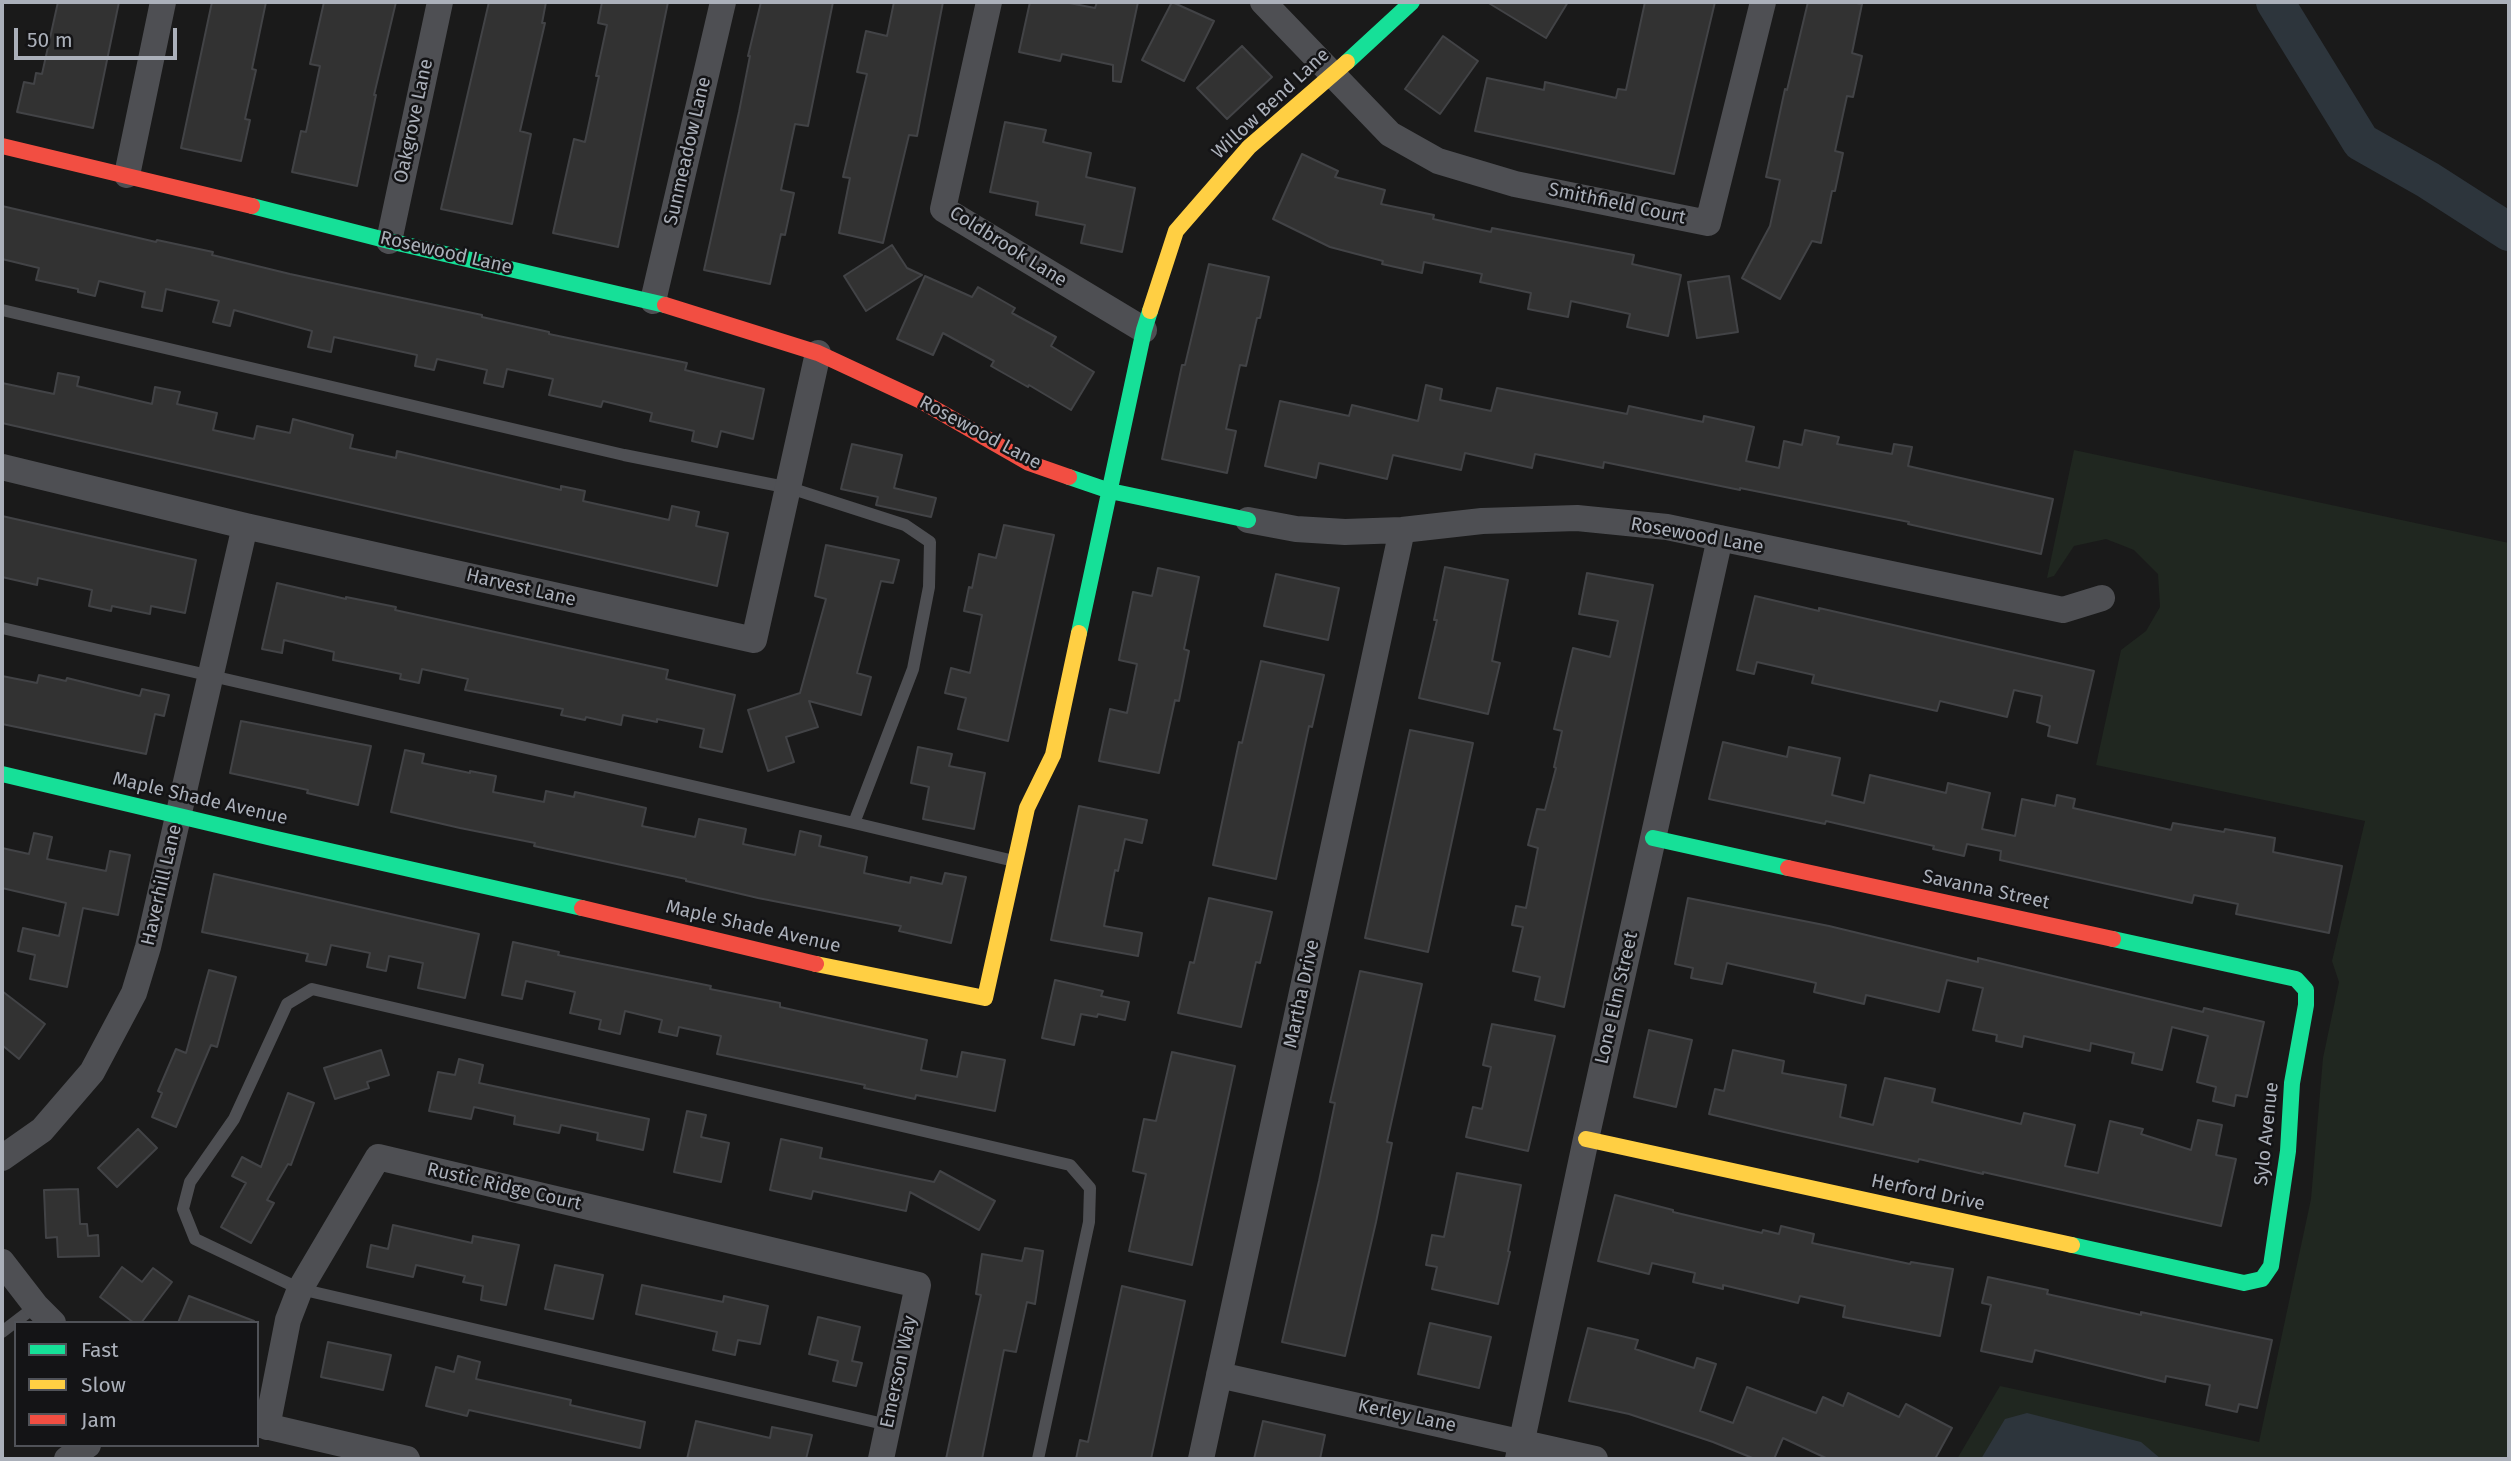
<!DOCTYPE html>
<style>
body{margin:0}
#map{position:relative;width:2511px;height:1461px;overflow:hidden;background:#1a1a1a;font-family:"Fira Sans",sans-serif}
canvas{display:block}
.frame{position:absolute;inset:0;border:4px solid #abb0ba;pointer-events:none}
.legend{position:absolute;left:14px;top:1321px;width:245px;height:126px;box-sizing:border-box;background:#141416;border:2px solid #505258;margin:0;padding:9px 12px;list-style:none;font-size:21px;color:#abb0ba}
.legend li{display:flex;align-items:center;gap:14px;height:35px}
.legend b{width:35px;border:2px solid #505258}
.scale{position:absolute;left:14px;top:28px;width:163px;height:32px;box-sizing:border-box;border:4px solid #abb0ba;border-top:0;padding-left:9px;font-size:21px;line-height:24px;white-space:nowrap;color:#abb0ba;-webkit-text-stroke:5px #141416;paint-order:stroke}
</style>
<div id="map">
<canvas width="2511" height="1461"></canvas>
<div class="frame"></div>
<ul class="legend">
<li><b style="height:9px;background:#16e098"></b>Fast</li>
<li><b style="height:9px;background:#ffcf43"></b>Slow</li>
<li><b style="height:9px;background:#f24e42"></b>Jam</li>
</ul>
<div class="scale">50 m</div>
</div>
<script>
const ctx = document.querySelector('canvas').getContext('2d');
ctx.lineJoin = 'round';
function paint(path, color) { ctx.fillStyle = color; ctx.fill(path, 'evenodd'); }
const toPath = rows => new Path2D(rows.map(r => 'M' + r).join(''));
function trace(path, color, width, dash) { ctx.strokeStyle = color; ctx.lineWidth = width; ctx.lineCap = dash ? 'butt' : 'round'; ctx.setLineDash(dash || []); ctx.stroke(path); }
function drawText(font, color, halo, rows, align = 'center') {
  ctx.font = font + ' "Fira Sans",sans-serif'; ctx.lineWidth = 5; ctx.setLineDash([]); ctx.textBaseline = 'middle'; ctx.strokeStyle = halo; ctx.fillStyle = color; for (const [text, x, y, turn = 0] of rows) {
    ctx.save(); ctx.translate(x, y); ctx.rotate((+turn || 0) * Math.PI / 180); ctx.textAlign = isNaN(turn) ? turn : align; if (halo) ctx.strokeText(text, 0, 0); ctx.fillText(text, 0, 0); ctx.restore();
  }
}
paint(toPath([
 [2074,450,2509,543,2509,1459,1957,1459,2000,1386,2259,1442,2311,1199,2323,1058,2339,982,2332,961,2365,821,2096,765,2121,650,2146,631,2160,607,2158,574,2134,550,2106,539,2074,546,2054,576,2047,578]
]), '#202720');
paint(toPath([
 [2027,1413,2141,1442,2161,1459,1981,1459,2005,1419]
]), '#2d353c');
trace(toPath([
 [2275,2,2361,142,2428,180,2509,232]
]), '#2d353c', 38);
const building = toPath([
 [58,2,119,2,93,128,17,112,24,82,34,84,36,73,42,74,58,2],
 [212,2,266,2,252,69,256,70,245,119,250,120,241,161,181,148,212,2],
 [324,2,396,2,374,95,376,95,357,186,292,172,301,131,306,132,320,66,310,64,324,2],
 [489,2,546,2,542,23,545,23,520,131,531,134,512,224,441,209,489,2],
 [602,2,668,2,618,247,553,233,574,139,585,142,599,76,596,76,607,25,598,23,602,2],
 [761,2,833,2,808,126,795,124,781,190,794,193,785,235,781,234,770,284,704,270,739,112,750,56,748,56,761,2],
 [894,2,943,2,917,136,909,135,883,243,839,233,850,178,843,177,867,74,857,72,866,31,887,36,894,2],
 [1030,2,1064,2,1095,8,1097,2,1138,2,1121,82,1113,81,1113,65,1062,54,1060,61,1019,52,1030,2],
 [1172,2,1214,21,1184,81,1142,60,1172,2],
 [1487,2,1568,2,1546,38,1487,2],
 [1645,2,1715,2,1674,174,1475,131,1487,78,1544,90,1545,82,1616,98,1618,89,1626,90,1645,2],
 [1808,2,1851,2,1862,4,1852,53,1862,56,1853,97,1847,96,1835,151,1843,153,1835,191,1832,191,1821,243,1812,241,1780,299,1742,278,1770,226,1780,180,1766,177,1785,89,1787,90,1808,2],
 [1443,36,1478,61,1440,114,1405,89,1443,36],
 [1242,46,1272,77,1227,119,1197,88,1242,46],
 [1005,122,1046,130,1043,142,1091,153,1086,177,1135,188,1122,252,1081,243,1085,225,1036,215,1038,202,990,192,1005,122],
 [1302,154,1338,171,1335,177,1385,190,1381,204,1434,215,1433,219,1491,232,1492,228,1634,255,1632,264,1681,275,1668,336,1627,327,1630,314,1571,301,1568,317,1528,309,1531,293,1480,282,1482,274,1424,262,1422,273,1382,264,1383,261,1330,247,1273,219,1302,154],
 [2,206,156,242,157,240,213,252,212,255,290,274,482,315,482,317,549,332,549,334,687,363,685,370,764,389,753,439,721,431,717,447,692,441,694,431,650,421,652,413,603,401,601,407,549,395,553,379,507,369,503,387,484,383,487,370,437,359,434,370,415,366,417,355,334,337,331,352,308,347,312,331,234,310,230,326,213,322,219,301,166,289,162,311,142,307,145,292,99,281,95,296,78,292,78,289,36,280,39,268,2,259,2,206],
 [892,245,907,268,922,275,866,311,844,276,892,245],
 [1209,264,1269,277,1260,318,1257,318,1246,366,1240,365,1226,429,1236,431,1227,473,1162,459,1182,365,1185,365,1209,264],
 [925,276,972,297,978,287,1015,308,1012,313,1056,337,1051,346,1094,372,1071,410,1029,385,1028,387,991,366,994,361,943,333,933,355,897,339,925,276],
 [1729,276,1738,332,1697,338,1688,282,1729,276],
 [58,373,79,377,77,386,152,404,155,387,180,392,177,404,217,413,213,430,254,439,257,426,290,433,293,419,353,435,350,448,396,458,397,451,561,490,561,486,585,491,583,501,669,520,672,506,699,512,696,526,728,533,717,586,2,423,2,383,54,394,58,373],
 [1426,385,1442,389,1440,400,1491,411,1497,388,1627,414,1629,406,1703,422,1704,416,1754,427,1746,461,1779,468,1784,441,1802,445,1805,430,1839,437,1837,444,1892,454,1894,444,1912,447,1908,466,2053,499,2041,554,1908,524,1909,522,1740,488,1740,490,1604,462,1603,468,1535,454,1532,468,1465,453,1461,470,1393,455,1387,479,1319,463,1316,478,1265,466,1280,401,1349,416,1352,405,1418,421,1426,385],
 [852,444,902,455,894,488,936,498,931,517,876,505,878,497,841,489,852,444],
 [2,516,196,560,185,613,151,606,150,614,112,606,111,611,89,606,92,590,38,578,37,585,2,577,2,516],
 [1004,525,1054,535,1008,741,958,729,966,698,945,693,951,668,970,673,982,615,964,611,969,587,972,588,979,554,996,558,1004,525],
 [826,545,899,560,893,583,881,581,857,673,871,677,861,715,809,701,818,727,786,737,794,762,768,771,748,710,800,693,826,599,815,596,826,545],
 [1445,567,1508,580,1492,661,1500,663,1488,714,1419,698,1437,620,1434,620,1445,567],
 [1158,568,1199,577,1184,649,1189,651,1179,701,1175,700,1159,773,1099,761,1110,709,1127,713,1137,664,1119,660,1133,592,1152,596,1158,568],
 [1587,573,1653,585,1564,1007,1535,1000,1540,977,1513,971,1523,927,1512,925,1516,906,1526,908,1538,848,1528,845,1537,809,1545,810,1556,768,1554,767,1562,731,1554,729,1573,648,1610,657,1618,621,1579,614,1587,573],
 [1276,574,1339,588,1328,640,1264,626,1276,574],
 [277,583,346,599,346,597,396,607,395,610,668,670,666,679,735,695,722,752,700,747,704,729,657,719,657,722,623,715,621,725,586,717,585,720,561,715,563,709,465,690,468,679,422,669,419,683,400,679,401,674,333,660,334,652,284,640,282,653,262,649,277,583],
 [1755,596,1819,611,1819,608,2094,671,2077,743,2048,736,2050,726,2037,722,2042,696,2014,690,2007,717,1940,701,1937,711,1812,683,1814,675,1757,662,1754,674,1737,670,1755,596],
 [1261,661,1324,675,1312,727,1309,726,1276,879,1213,865,1239,742,1242,743,1261,661],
 [39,675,66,681,67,678,140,696,142,689,169,695,164,716,155,714,146,754,2,724,2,676,37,683,39,675],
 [241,721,371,746,358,805,307,793,308,790,230,773,241,721],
 [1410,730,1473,743,1428,952,1365,938,1410,730],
 [1723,742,1787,757,1789,747,1840,758,1832,795,1864,803,1870,775,1946,793,1948,783,1990,793,1982,829,2015,836,2022,799,2055,806,2057,795,2075,799,2073,808,2171,830,2173,823,2224,832,2225,829,2275,838,2273,852,2342,866,2329,933,2236,914,2238,904,2194,895,2192,903,2000,860,2001,851,1967,844,1964,856,1933,849,1934,846,1826,821,1825,824,1709,799,1723,742],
 [918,747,952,754,949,766,985,773,974,829,923,819,929,787,911,783,918,747],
 [405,750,424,754,422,763,470,773,470,771,496,776,493,792,544,802,546,791,574,797,575,792,646,808,642,826,695,837,699,819,746,829,743,844,795,855,800,831,821,836,819,846,867,857,864,873,910,883,911,877,942,884,945,873,966,877,951,943,899,931,901,926,758,898,686,881,686,879,534,846,535,843,460,828,391,812,405,750],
 [1079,806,1147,820,1142,843,1125,839,1118,871,1115,870,1104,926,1142,933,1138,956,1051,940,1079,806],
 [34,833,52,837,47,859,106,871,110,851,130,855,118,915,83,908,67,987,30,979,35,955,18,951,23,928,59,936,66,903,2,888,2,848,29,854,34,833],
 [214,874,479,934,465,998,418,988,423,963,389,956,386,971,367,967,370,953,331,945,326,965,306,961,308,954,202,932,214,874],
 [1209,898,1272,912,1260,963,1256,962,1241,1027,1178,1013,1190,962,1194,963,1209,898],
 [1688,898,1829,926,1978,962,1978,958,2203,1012,2204,1008,2264,1022,2247,1097,2236,1095,2234,1106,2213,1101,2216,1087,2197,1082,2208,1036,2172,1027,2162,1070,2132,1063,2134,1053,2091,1043,2090,1051,2024,1036,2022,1047,1996,1041,1997,1035,1973,1030,1983,988,1947,980,1939,1012,1866,995,1864,1004,1814,992,1816,983,1727,963,1722,984,1691,978,1693,968,1675,964,1688,898],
 [513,942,559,952,558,955,711,986,710,989,780,1003,780,1007,927,1040,921,1070,957,1077,962,1052,1005,1060,995,1111,916,1095,915,1099,864,1088,865,1085,717,1054,721,1036,679,1027,677,1036,659,1032,662,1020,625,1011,620,1034,599,1029,601,1020,570,1013,575,992,526,981,522,999,502,995,513,942],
 [209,970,236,977,217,1047,211,1045,176,1127,152,1117,162,1093,158,1091,176,1049,186,1053,209,970],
 [1360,971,1422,984,1387,1142,1392,1143,1376,1222,1345,1356,1282,1342,1319,1181,1335,1103,1330,1102,1360,971],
 [1055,980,1103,991,1101,996,1129,1002,1125,1020,1098,1014,1097,1017,1081,1014,1074,1045,1042,1038,1055,980],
 [2,991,45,1024,19,1059,2,1045,2,991],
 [1492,1024,1555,1036,1528,1151,1466,1137,1473,1107,1482,1109,1491,1067,1483,1065,1492,1024],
 [1649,1030,1692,1040,1676,1107,1634,1097,1649,1030],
 [381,1050,389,1075,367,1082,369,1088,335,1099,324,1068,381,1050],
 [1733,1050,1784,1061,1782,1073,1846,1085,1840,1117,1873,1125,1885,1078,1935,1089,1932,1102,2021,1124,2024,1113,2075,1125,2065,1166,2098,1173,2110,1121,2143,1129,2141,1134,2191,1150,2198,1120,2222,1125,2216,1155,2236,1159,2221,1226,1983,1172,1983,1174,1919,1159,1918,1162,1784,1132,1709,1114,1715,1089,1724,1091,1733,1050],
 [1172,1052,1235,1066,1192,1265,1129,1251,1146,1174,1133,1171,1144,1119,1156,1121,1172,1052],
 [459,1059,483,1065,479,1083,649,1119,643,1150,597,1140,598,1133,561,1125,559,1133,514,1124,515,1116,474,1107,471,1119,429,1111,438,1072,455,1075,459,1059],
 [288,1093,314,1103,291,1165,288,1164,267,1200,274,1203,251,1243,221,1227,246,1183,232,1176,242,1157,261,1167,288,1093],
 [687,1111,706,1115,701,1137,729,1143,721,1182,674,1172,687,1111],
 [138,1129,157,1148,117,1187,98,1168,138,1129],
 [781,1139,822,1148,820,1158,934,1182,940,1171,995,1201,979,1230,910,1192,906,1211,813,1191,811,1199,770,1190,781,1139],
 [1457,1173,1521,1185,1508,1251,1510,1252,1498,1304,1432,1289,1437,1267,1426,1265,1432,1235,1444,1237,1457,1173],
 [78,1189,80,1224,87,1224,88,1236,98,1235,99,1256,58,1257,57,1237,46,1238,44,1190,78,1189],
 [1615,1195,1673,1210,1673,1212,1762,1233,1763,1230,1779,1234,1781,1226,1814,1234,1812,1243,1910,1264,1911,1262,1953,1269,1940,1336,1843,1317,1845,1306,1800,1296,1798,1303,1723,1285,1723,1289,1693,1282,1695,1273,1652,1263,1649,1274,1598,1261,1615,1195],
 [393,1225,472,1243,473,1236,519,1245,506,1305,481,1300,483,1286,463,1282,465,1276,416,1265,413,1277,367,1267,371,1245,388,1249,393,1225],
 [1025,1248,1043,1251,1035,1304,1027,1302,1016,1352,1004,1350,982,1459,946,1459,981,1295,976,1294,982,1254,1022,1261,1025,1248],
 [555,1265,603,1275,593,1319,545,1309,555,1265],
 [122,1267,142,1282,153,1268,172,1282,141,1323,134,1323,100,1297,122,1267],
 [1988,1277,2048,1290,2047,1294,2141,1315,2141,1312,2272,1340,2257,1408,2239,1404,2237,1412,2206,1405,2210,1385,2166,1376,2165,1382,2035,1350,2032,1362,1981,1351,1991,1305,1982,1303,1988,1277],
 [642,1285,723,1302,724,1296,768,1306,760,1344,738,1340,735,1355,713,1350,717,1332,636,1314,642,1285],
 [1122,1286,1185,1301,1151,1459,1076,1459,1080,1440,1088,1442,1122,1286],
 [189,1296,254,1321,253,1323,178,1323,189,1296],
 [818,1317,860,1327,852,1361,862,1363,856,1386,833,1381,838,1361,809,1354,818,1317],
 [1430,1323,1491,1337,1479,1388,1418,1374,1430,1323],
 [1588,1328,1638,1340,1635,1349,1694,1368,1697,1358,1716,1364,1700,1411,1733,1423,1747,1387,1816,1413,1823,1397,1843,1406,1848,1393,1899,1417,1906,1404,1952,1428,1935,1459,1828,1459,1783,1438,1774,1459,1755,1459,1713,1442,1629,1414,1569,1401,1588,1328],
 [328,1342,391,1355,383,1390,321,1377,328,1342],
 [458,1356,480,1362,476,1379,571,1400,570,1405,645,1422,640,1448,469,1410,467,1416,426,1406,436,1367,454,1372,458,1356],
 [696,1421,770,1438,772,1427,812,1435,806,1459,687,1459,696,1421],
 [1263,1421,1325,1435,1320,1459,1254,1459,1263,1421]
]);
paint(building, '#323232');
trace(building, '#424346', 2);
trace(toPath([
 [2,310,624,455,790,488,905,525,930,542,929,587,913,669,854,823,2,628],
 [854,823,1014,861],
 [2,1332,36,1306],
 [888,1425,300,1289,195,1239,183,1209,190,1182,234,1119,287,1004,312,989,1070,1165,1090,1188,1089,1222,1038,1459]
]), '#4e4f53', 12);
trace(toPath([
 [989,2,943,209,1144,330],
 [1263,2,1390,134,1438,161,1515,184,1708,223,1763,2],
 [127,175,163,2],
 [389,241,440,2],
 [653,301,723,2],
 [2,467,245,526,754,640,818,353],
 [1248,520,1296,529,1345,532,1402,530,1482,521,1577,518,1667,527,2063,610,2102,598],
 [2,1158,42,1130,92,1072,134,993,148,947,245,526],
 [2,1262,36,1306,53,1323],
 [1219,1375,1595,1459],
 [257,1424,407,1459],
 [267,1427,288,1320,300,1289,378,1157,918,1285,881,1459],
 [67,1459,88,1445],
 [1201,1459,1402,530],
 [1518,1459,1586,1139,1720,538]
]), '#4e4f53', 26);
trace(toPath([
 [1347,62,1412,2],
 [252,206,389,241,665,305],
 [1069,477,1110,491,1248,520],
 [1079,633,1144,330,1150,311],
 [2,774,272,838,582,908],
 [1653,838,1788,868],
 [2072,1245,2244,1283,2262,1279,2271,1266,2288,1151,2292,1083,2306,1005,2306,990,2296,979,2113,939]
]), '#16e098', 16);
trace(toPath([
 [1150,311,1176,231,1249,147,1347,62],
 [816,964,985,998,1027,808,1053,755,1079,633],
 [1586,1139,2072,1245]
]), '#ffcf43', 16);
trace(toPath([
 [2,146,252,206],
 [665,305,818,353,921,401,1029,463,1069,477],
 [1788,868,2113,939],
 [582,908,816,964]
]), '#f24e42', 16);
drawText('19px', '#abb0ba', '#141416', [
 ["Willow Bend Lane",1271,104,-43],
 ["Oakgrove Lane",414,121,-78],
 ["Sunmeadow Lane",688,151,-77],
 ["Smithfield Court",1617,204,12],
 ["Coldbrook Lane",1008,247,32],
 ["Rosewood Lane",446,253,13],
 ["Rosewood Lane",980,433,28],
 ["Rosewood Lane",1697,536,10],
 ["Harvest Lane",521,588,13],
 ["Maple Shade Avenue",200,799,13],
 ["Haverhill Lane",162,885,-77],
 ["Savanna Street",1986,890,12],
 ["Maple Shade Avenue",753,927,13],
 ["Martha Drive",1302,994,-78],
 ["Lone Elm Street",1617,998,-77],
 ["Sylo Avenue",2267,1134,-84],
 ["Rustic Ridge Court",504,1187,13],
 ["Herford Drive",1928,1193,12],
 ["Emerson Way",899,1372,-78],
 ["Kerley Lane",1407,1416,12]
]);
</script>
